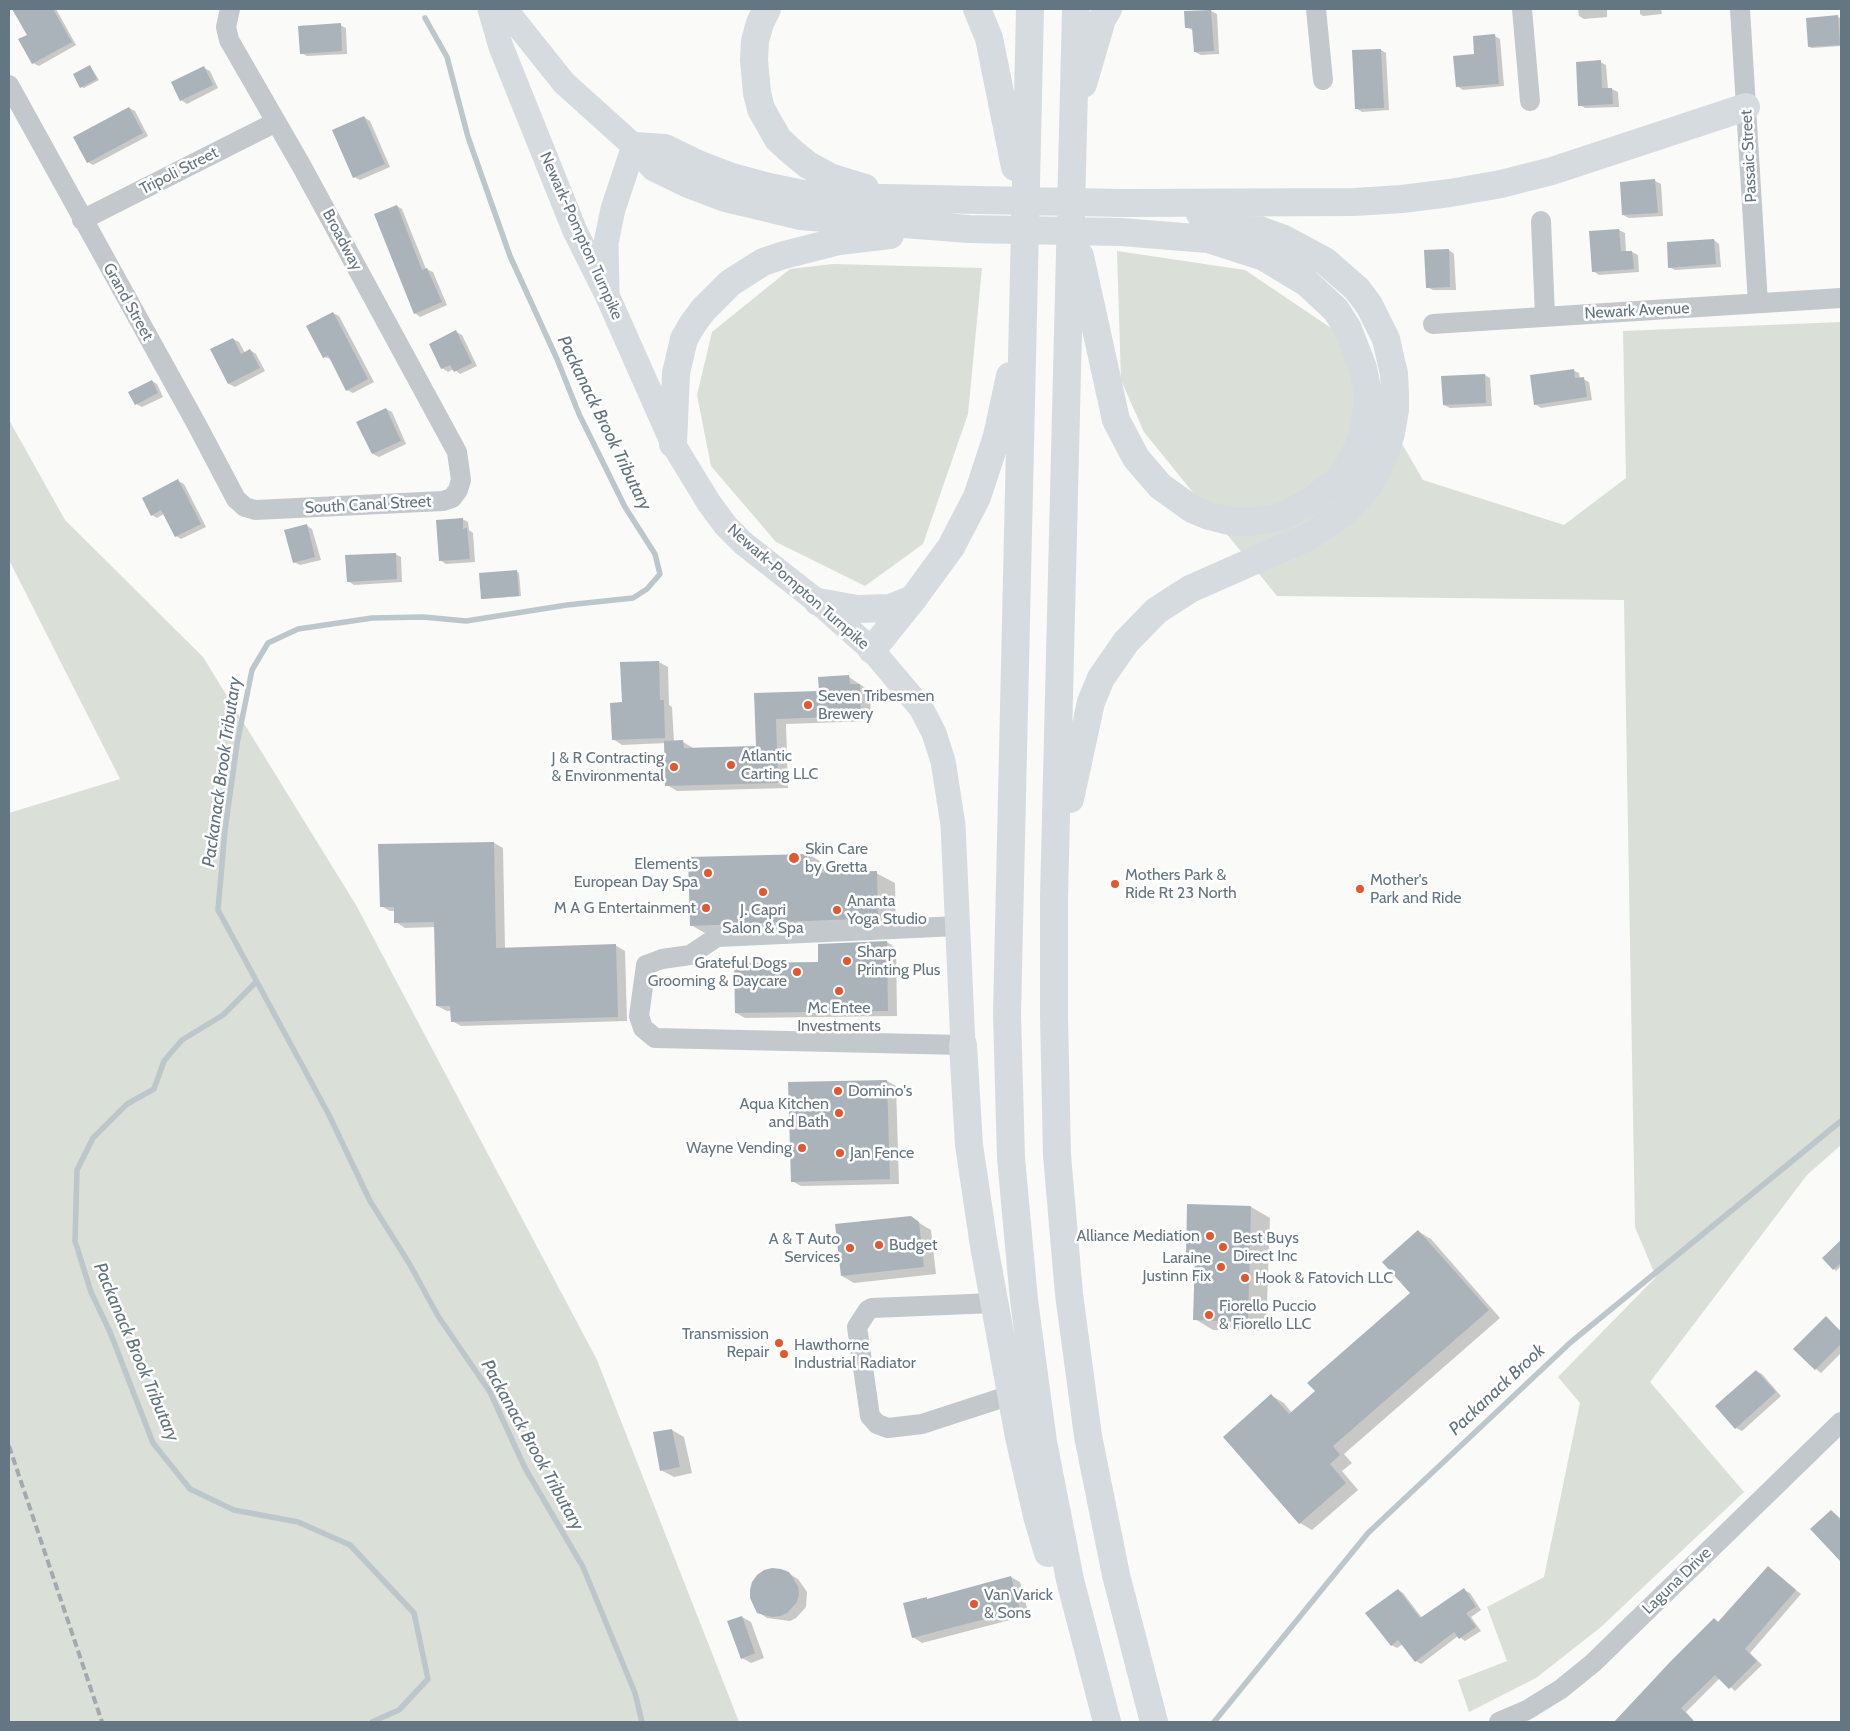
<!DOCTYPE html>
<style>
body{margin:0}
#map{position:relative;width:1850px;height:1731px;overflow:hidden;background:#fafaf8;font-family:Cabin,sans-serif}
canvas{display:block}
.frame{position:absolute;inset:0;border:10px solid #657683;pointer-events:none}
</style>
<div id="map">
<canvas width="1850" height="1731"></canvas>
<div class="frame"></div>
</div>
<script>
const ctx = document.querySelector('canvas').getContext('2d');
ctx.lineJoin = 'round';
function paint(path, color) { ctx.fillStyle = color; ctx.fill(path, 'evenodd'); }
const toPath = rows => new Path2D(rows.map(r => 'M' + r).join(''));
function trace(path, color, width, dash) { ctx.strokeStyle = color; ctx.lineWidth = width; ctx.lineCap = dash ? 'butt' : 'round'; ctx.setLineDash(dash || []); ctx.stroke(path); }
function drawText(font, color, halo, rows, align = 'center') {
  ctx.font = font + ' Cabin,sans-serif'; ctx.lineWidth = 5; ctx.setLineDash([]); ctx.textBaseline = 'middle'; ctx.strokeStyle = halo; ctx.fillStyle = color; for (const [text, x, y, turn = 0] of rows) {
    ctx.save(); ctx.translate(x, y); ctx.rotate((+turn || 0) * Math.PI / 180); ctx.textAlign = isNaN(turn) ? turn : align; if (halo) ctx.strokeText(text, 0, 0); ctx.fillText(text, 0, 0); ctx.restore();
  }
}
paint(toPath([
 [1117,251,1245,270,1337,332,1423,480,1564,525,1626,478,1623,331,1841,322,1841,1145,1807,1175,1650,1382,1744,1492,1601,1627,1536,1678,1469,1712,1458,1680,1507,1661,1487,1607,1544,1577,1580,1403,1558,1377,1656,1277,1635,1227,1624,600,1277,596,1144,432,1121,380],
 [833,264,982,268,968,414,923,544,865,586,776,542,711,466,697,395,712,332,790,269],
 [9,420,65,520,203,657,356,905,597,1360,739,1722,9,1722,9,813,120,779,9,560]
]), '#dadfd7');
paint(toPath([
 [14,9,56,9,76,45,39,66,33,63,28,35],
 [1578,9,1607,9,1607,17,1584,19,1579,16],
 [1640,9,1661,9,1662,14,1643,16,1640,14],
 [1211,11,1217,14,1219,54,1201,55,1195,52,1194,31,1186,27],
 [1838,17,1840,18,1841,46,1811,48,1809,46],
 [340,25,346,28,347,54,307,56,301,53],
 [1495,36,1500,39,1504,86,1463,90,1457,86,1476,55],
 [1381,50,1386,53,1389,110,1362,112,1356,108],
 [1600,62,1606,65,1608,89,1612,89,1618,92,1619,107,1585,108,1580,105],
 [90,66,99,80,84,88,81,87],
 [204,68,210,71,218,88,187,104,181,100],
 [129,108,135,111,148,136,93,165,88,162],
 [364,117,370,121,390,167,360,180,354,177],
 [1655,181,1661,184,1663,216,1629,218,1623,215],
 [397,206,402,209,426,269,433,272,447,305,420,317,415,313],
 [1619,230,1625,233,1626,252,1632,252,1638,255,1639,272,1599,275,1593,271],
 [1714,240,1719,244,1721,267,1675,270,1669,267],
 [1449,250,1454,254,1456,290,1433,290,1427,287],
 [333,313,339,316,374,382,353,393,347,390,331,359,324,357],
 [456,332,462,335,477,366,460,374,454,369,448,372,442,368],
 [233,339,239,342,245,353,250,350,256,354,265,371,235,387,229,384,212,350],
 [1573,370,1579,373,1580,379,1583,379,1589,382,1592,400,1541,408,1535,404],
 [1485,375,1490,378,1492,406,1450,408,1444,405],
 [152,381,157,384,163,397,142,407,136,404],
 [386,409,392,412,406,444,379,457,373,454],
 [178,481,184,484,206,527,181,539,176,536,164,514,157,518,152,515],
 [462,519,468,522,469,530,473,533,475,562,446,564,440,560],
 [306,525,312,529,321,560,300,565,294,562],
 [395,554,401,557,402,582,354,585,348,581],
 [516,571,519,573,521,596,484,599,482,598],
 [659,662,668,667,669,705,672,707,674,742,683,742,693,748,757,747,755,694,820,692,849,677,870,691,871,721,786,724,788,788,677,791,667,785,666,743,622,745,613,739,623,703],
 [494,843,503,848,505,949,615,945,625,951,627,1021,461,1026,452,1021,452,1011,447,1011,437,1006,435,927,405,928,396,922,395,911,390,911,381,906],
 [810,855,828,866,828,874,876,873,895,883,896,928,710,936,691,925],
 [887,942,896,948,897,1016,745,1018,736,1013,819,963],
 [887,1081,896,1086,899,1184,801,1186,792,1181,790,1084],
 [1251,1207,1270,1218,1266,1331,1213,1330,1195,1319,1196,1260,1187,1255],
 [911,1218,931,1230,936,1274,854,1283,842,1276],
 [1419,1232,1431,1239,1500,1318,1344,1454,1352,1463,1342,1471,1358,1490,1312,1530,1300,1523,1272,1396,1284,1403,1292,1413,1317,1391,1412,1293],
 [1839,1247,1841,1250,1841,1266,1836,1271,1824,1258],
 [1826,1318,1841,1331,1841,1353,1821,1373,1816,1369,1795,1349],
 [1756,1371,1762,1374,1781,1396,1742,1431,1736,1428],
 [672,1430,684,1437,692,1473,674,1477,661,1470],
 [1832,1511,1841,1519,1841,1560,1812,1530],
 [1768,1567,1801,1594,1750,1653,1762,1665,1735,1691,1720,1678,1686,1712,1693,1720,1691,1722,1617,1722,1715,1620,1720,1623],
 [788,1573,798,1579,807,1592,806,1607,796,1618,790,1621,767,1618,758,1612],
 [1011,1577,1020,1582,1029,1615,922,1643,913,1637,926,1599,928,1600],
 [1398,1590,1403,1593,1422,1618,1464,1590,1470,1593,1481,1610,1471,1617,1481,1631,1465,1641,1458,1636,1421,1664,1416,1661,1403,1644,1397,1648,1391,1645],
 [742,1617,751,1622,764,1658,751,1663,742,1658]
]), '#0003');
trace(toPath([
 [425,18,447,57,468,137,510,256,557,359,579,414,625,507,655,554,660,574,647,589,633,598,567,605,466,621,423,617,372,618,298,629,268,643,252,670,237,744,225,830,218,910,329,1115,370,1201,409,1263,438,1316,490,1392,525,1468,583,1567,635,1693,642,1722],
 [256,982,223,1015,182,1040,164,1061,154,1089,127,1104,93,1138,77,1170,75,1241,91,1292,110,1332,153,1443,190,1489,234,1510,298,1522,350,1545,414,1613,428,1679,399,1710,372,1722],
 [1214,1722,1368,1533,1571,1342,1841,1121]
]), '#bbc7cb', 5.5);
paint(toPath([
 [12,9,53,9,72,42,32,64,18,39,27,35],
 [1211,10,1214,51,1194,52,1192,28,1185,28,1184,11],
 [1838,15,1840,45,1808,47,1806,18],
 [341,23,342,51,300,54,298,26],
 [1495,34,1499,84,1456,87,1453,56,1474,54,1473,36],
 [1381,49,1384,108,1355,109,1352,50],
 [1601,60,1602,88,1612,88,1613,104,1578,106,1576,62],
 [90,65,97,79,80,88,73,74],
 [204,66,213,85,180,101,171,82],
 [129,107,143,133,87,163,73,137],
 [364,116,385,164,353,178,332,130],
 [1655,179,1658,213,1622,215,1620,182],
 [397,205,422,270,427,268,442,302,414,314,374,214],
 [1619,229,1621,251,1632,251,1634,269,1592,272,1589,231],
 [1714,239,1716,264,1668,268,1667,242],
 [1449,249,1450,287,1426,288,1424,250],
 [333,312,368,379,346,391,328,355,323,358,306,326],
 [456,330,472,363,454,372,450,365,441,369,429,344],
 [233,338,241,354,250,349,260,368,228,384,210,349],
 [1574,369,1575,378,1584,377,1587,397,1534,405,1530,375],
 [1485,374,1486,403,1443,405,1441,376],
 [152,380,158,393,135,405,128,392],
 [386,408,401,441,372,454,356,422],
 [178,479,201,524,175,537,161,510,151,516,142,498],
 [463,518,463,529,467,528,470,559,439,561,436,520],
 [307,524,315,557,293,563,284,530],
 [396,553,397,579,347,582,345,555],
 [517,570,519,596,481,599,479,573],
 [659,661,660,700,664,700,665,738,612,740,610,703,622,702,620,662],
 [849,675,850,684,860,684,861,716,776,719,778,783,665,786,664,741,683,740,684,748,756,746,754,693,819,691,818,677],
 [494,842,496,948,616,944,618,1017,451,1022,450,1006,436,1006,434,922,394,923,394,907,380,907,378,844],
 [810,854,810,873,877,871,878,918,690,926,688,857],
 [887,941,888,1011,735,1013,734,963,818,962,818,944],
 [887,1080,890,1179,791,1182,788,1082],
 [1187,1204,1251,1206,1248,1322,1193,1320,1195,1256,1186,1256],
 [911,1216,919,1222,924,1267,841,1276,835,1224],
 [1418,1230,1489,1310,1333,1446,1340,1455,1330,1464,1346,1483,1299,1524,1223,1437,1271,1394,1289,1414,1315,1391,1307,1383,1410,1293,1382,1262],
 [1841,1240,1841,1263,1833,1270,1822,1258],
 [1826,1316,1841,1332,1841,1344,1815,1370,1793,1349],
 [1756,1370,1776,1392,1735,1429,1715,1406],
 [672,1429,680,1467,660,1471,653,1432],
 [1831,1510,1841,1520,1841,1562,1810,1529],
 [1768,1566,1796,1590,1745,1649,1757,1661,1729,1689,1715,1675,1681,1708,1695,1722,1614,1722,1670,1662,1714,1618,1718,1622],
 [772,1568,781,1569,789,1572,798,1586,799,1594,797,1602,787,1613,780,1616,772,1617,757,1613,750,1598,750,1590,752,1582,757,1575,764,1570],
 [1011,1576,1020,1610,912,1638,903,1603,927,1597,927,1599],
 [1464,1588,1476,1607,1466,1613,1476,1627,1459,1639,1454,1632,1415,1662,1398,1640,1391,1646,1365,1613,1398,1589,1420,1618],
 [742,1616,755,1653,741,1659,727,1621]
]), '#aab3b9');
trace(toPath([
 [1316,9,1323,80],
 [1522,9,1530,101],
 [1740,9,1758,303],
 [9,85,197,425,236,499,245,507,255,510,443,501,452,498,458,490,461,480,457,452,301,165,229,40,226,27,230,9],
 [82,220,276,122],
 [1541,221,1545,316],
 [1433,324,1841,298],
 [958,926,717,937,690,955,662,959,646,965,639,1016,643,1028,655,1038,963,1045],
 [995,1303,872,1308,868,1310,857,1327,870,1416,877,1424,888,1428,922,1424,1011,1395],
 [1499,1722,1527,1710,1561,1689,1593,1663,1841,1422]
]), '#c3c8cc', 20);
trace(toPath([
 [490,9,501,47,575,231,607,295,673,444,709,503,726,526,743,543,818,602,872,650,921,708,934,733,943,761,953,825,963,1045],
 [505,9,564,83,634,146,613,209,606,243,607,290]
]), '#d6dbdf', 25);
trace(toPath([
 [767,9,760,23,755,41,754,60,757,93,761,109,778,139,792,152,808,165,832,178,865,188],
 [977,9,989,38,1015,167],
 [1030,9,1007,1014,1011,1158,1024,1300,1043,1442,1070,1580,1107,1722],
 [1076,9,1054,897,1054,1016,1057,1155,1069,1294,1088,1436,1116,1575,1154,1722],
 [1083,84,1102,19,1108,9],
 [634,146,655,168,688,184,725,198,800,216,969,229,1121,232,1208,239,1264,257,1307,283,1336,310,1348,329,1363,368,1367,388,1367,409,1364,432,1357,450,1348,467,1336,482,1311,501,1281,517,1250,522,1229,521,1209,516,1192,509,1160,486,1136,458,1116,420,1080,256],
 [634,146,665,148,698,164,732,177,769,187,803,194,836,197,1123,203,1354,202,1402,199,1450,193,1501,184,1552,171,1746,107],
 [673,444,676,373,684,339,692,325,703,310,730,283,763,262,784,255,839,241,890,235],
 [818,602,857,609,890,608,913,599],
 [872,650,913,599,951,547,977,497,997,436,1010,376],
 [1070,799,1091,702,1101,678,1126,642,1156,611,1190,589,1310,536,1345,512,1370,484,1385,453,1391,433,1395,410,1395,392,1394,374,1386,339,1369,305,1357,289,1325,261,1284,239,1237,222,1200,214],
 [963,1045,969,1145,984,1246,1019,1437,1037,1516,1048,1553]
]), '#d6dbdf', 28);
trace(toPath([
 [9,1446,102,1722]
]), '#a2aab0', 4, [8, 4]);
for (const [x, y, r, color] of [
 [808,705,5,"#e4572e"],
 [731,765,5,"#e4572e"],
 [674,767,5,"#e4572e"],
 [794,858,6,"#e4572e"],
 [708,873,5,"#e4572e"],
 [1115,884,5,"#e4572e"],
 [1360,889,5,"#e4572e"],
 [763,892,5,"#e4572e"],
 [706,908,5,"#e4572e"],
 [837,910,5,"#e4572e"],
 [847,961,5,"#e4572e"],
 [797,972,5,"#e4572e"],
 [839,991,5,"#e4572e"],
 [838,1091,5,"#e4572e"],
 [839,1113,5,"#e4572e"],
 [802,1148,5,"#e4572e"],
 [840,1153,5,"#e4572e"],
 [1210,1236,5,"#e4572e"],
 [879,1245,5,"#e4572e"],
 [1223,1247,5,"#e4572e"],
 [850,1248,5,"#e4572e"],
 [1221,1267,5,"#e4572e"],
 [1245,1278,5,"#e4572e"],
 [1209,1315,5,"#e4572e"],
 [779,1343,5,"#e4572e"],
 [784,1354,5,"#e4572e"],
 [974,1604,5,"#e4572e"]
]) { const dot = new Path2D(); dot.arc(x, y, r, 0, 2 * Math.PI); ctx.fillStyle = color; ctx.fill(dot); trace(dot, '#fff', 2); }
drawText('16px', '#657683', '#fff', [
 ["Passaic Street",1749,156,-93],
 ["Tripoli Street",179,171,-27],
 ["Newark-Pompton Turnpike",581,236,66],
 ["Broadway",342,240,62],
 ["Grand Street",128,302,61],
 ["Newark Avenue",1637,311,-3],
 ["South Canal Street",368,505,-3],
 ["Newark-Pompton Turnpike",798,587,41],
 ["Laguna Drive",1677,1581,-44]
]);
drawText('16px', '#657683', '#fff', [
 ["Seven Tribesmen",818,696],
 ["Brewery",818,714],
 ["Atlantic",741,756],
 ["Carting LLC",741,774],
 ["J & R Contracting",664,758,"right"],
 ["& Environmental",664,776,"right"],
 ["Skin Care",805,849],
 ["by Gretta",805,867],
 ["Elements",698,864,"right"],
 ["European Day Spa",698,882,"right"],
 ["Mothers Park &",1125,875],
 ["Ride Rt 23 North",1125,893],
 ["Mother's",1370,880],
 ["Park and Ride",1370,898],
 ["Ananta",847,901],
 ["Yoga Studio",847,919],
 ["M A G Entertainment",696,908,"right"],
 ["J. Capri",763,910,"center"],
 ["Salon & Spa",763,928,"center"],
 ["Sharp",857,952],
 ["Printing Plus",857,970],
 ["Grateful Dogs",787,963,"right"],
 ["Grooming & Daycare",787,981,"right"],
 ["Mc Entee",839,1008,"center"],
 ["Investments",839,1026,"center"],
 ["Domino's",848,1091],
 ["Aqua Kitchen",829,1104,"right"],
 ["and Bath",829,1122,"right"],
 ["Wayne Vending",792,1148,"right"],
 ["Jan Fence",850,1153],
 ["Alliance Mediation",1200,1236,"right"],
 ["Best Buys",1233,1238],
 ["Direct Inc",1233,1256],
 ["A & T Auto",840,1239,"right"],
 ["Services",840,1257,"right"],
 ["Budget",889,1245],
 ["Laraine",1211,1258,"right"],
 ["Justinn Fix",1211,1276,"right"],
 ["Hook & Fatovich LLC",1255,1278],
 ["Fiorello Puccio",1219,1306],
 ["& Fiorello LLC",1219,1324],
 ["Transmission",769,1334,"right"],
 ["Repair",769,1352,"right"],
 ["Hawthorne",794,1345],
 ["Industrial Radiator",794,1363],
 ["Van Varick",984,1595],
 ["& Sons",984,1613]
], 'left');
drawText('italic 18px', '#60757c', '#fff', [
 ["Packanack Brook Tributary",604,423,64],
 ["Packanack Brook Tributary",222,772,-82],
 ["Packanack Brook Tributary",136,1352,67],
 ["Packanack Brook",1497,1390,-43],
 ["Packanack Brook Tributary",532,1445,61]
]);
</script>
